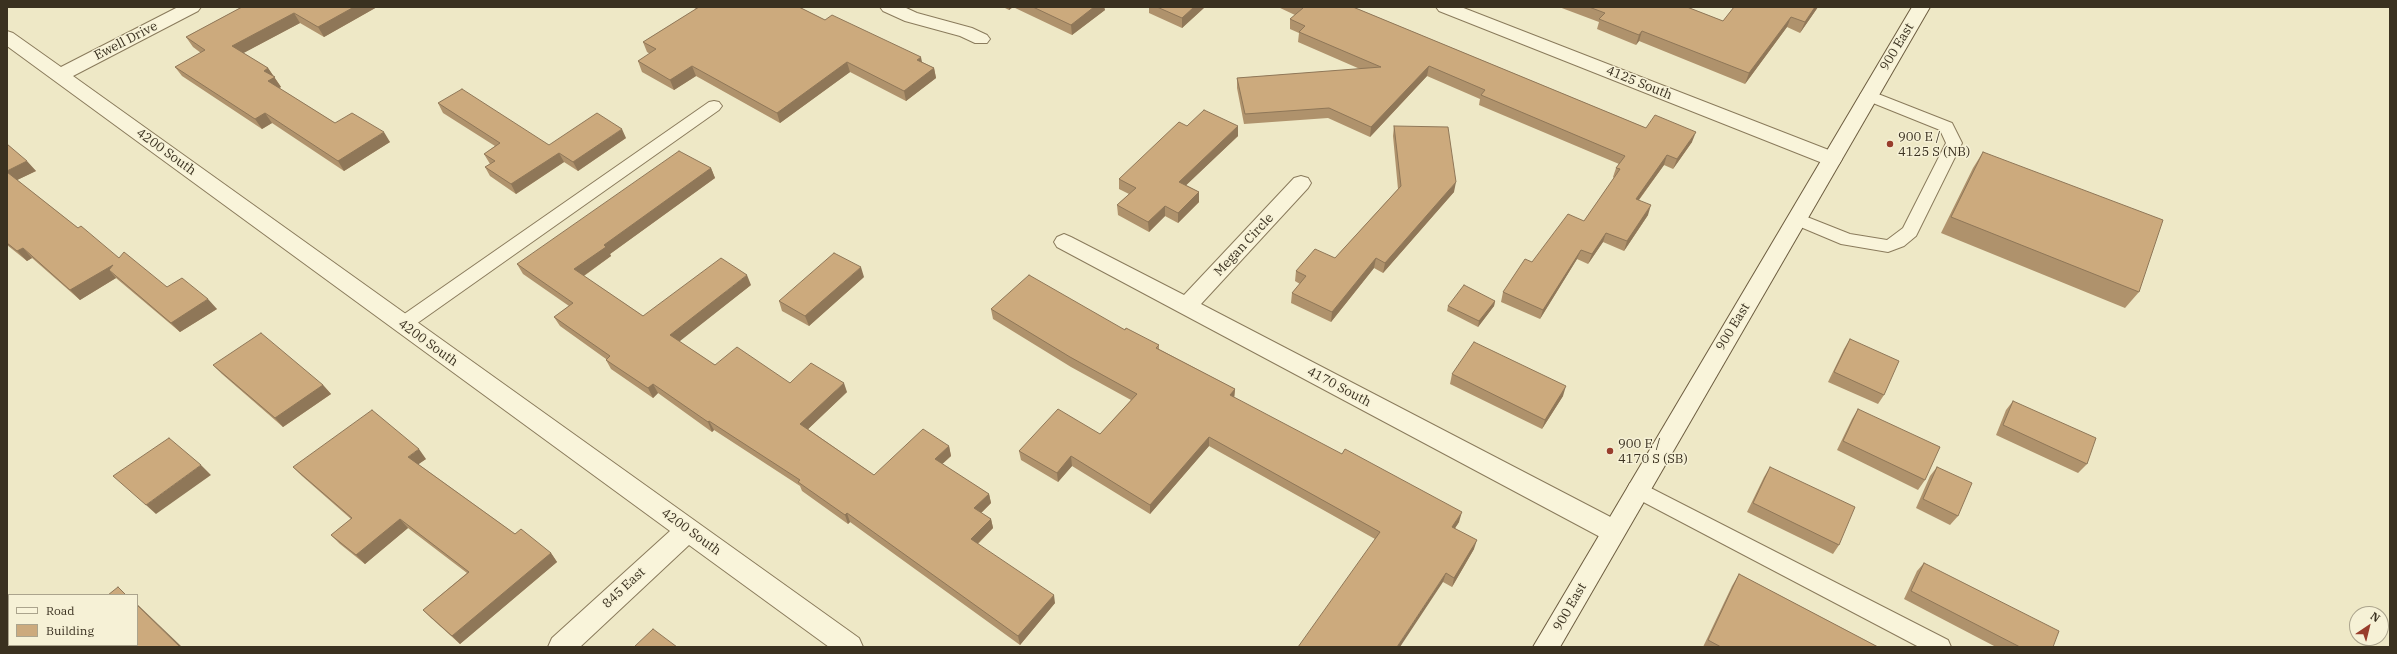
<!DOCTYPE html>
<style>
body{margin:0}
#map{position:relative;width:2397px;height:654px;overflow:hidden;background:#eee8c6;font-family:"IBM Plex Serif",serif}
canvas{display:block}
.frame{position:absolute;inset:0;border:8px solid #3a3120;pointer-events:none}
.legend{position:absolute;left:8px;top:594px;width:130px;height:52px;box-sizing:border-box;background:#f6f1d6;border:1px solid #aba48d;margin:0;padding:5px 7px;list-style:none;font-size:12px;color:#3a3120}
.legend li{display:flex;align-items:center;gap:8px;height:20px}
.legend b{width:20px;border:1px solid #aba48d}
.north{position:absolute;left:2349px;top:606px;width:40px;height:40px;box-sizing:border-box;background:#f6f1d6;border:1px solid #aba48d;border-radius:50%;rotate:35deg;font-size:11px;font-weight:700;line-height:16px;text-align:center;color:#3a3120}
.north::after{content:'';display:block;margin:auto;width:14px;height:18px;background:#983d2c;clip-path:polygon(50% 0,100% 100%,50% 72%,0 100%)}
</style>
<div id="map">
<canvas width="2397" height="654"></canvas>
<div class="frame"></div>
<ul class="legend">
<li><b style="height:5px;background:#f9f4da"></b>Road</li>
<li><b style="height:11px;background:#ccaa7d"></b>Building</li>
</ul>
<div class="north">N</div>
</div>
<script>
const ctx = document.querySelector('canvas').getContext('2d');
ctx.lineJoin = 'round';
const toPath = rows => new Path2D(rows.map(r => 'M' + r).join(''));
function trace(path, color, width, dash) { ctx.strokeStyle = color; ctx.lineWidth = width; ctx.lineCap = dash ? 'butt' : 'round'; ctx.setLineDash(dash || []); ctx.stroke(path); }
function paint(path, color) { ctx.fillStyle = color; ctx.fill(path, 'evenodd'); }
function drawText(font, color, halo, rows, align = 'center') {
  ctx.font = font + ' "IBM Plex Serif",serif'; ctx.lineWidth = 3; ctx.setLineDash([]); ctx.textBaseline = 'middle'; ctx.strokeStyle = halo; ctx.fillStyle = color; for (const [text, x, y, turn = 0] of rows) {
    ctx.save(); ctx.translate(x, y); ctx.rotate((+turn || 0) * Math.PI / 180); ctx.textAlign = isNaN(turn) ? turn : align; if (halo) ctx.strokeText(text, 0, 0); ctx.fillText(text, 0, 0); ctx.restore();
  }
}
const service = toPath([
 [1868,90,1952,123,1962,143,1916,236,1904,246,1888,252,1841,244,1791,223,1789,219,1791,215,1797,213,1850,234,1887,240,1903,228,1946,143,1940,130,1863,99,1860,95,1863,91,1868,90],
 [714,101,719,102,722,106,719,110,409,329,403,331,397,329,394,324,397,319,709,102,714,101],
 [1637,481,1948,640,1951,647,1919,647,1630,495,1627,489,1630,483,1637,481]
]);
const minor = toPath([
 [178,7,201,7,198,11,73,76,859,638,863,647,829,647,689,545,580,647,548,647,552,638,670,531,7,46,7,31,13,33,61,67,178,7],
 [880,7,904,7,917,13,972,28,987,35,990,39,987,43,975,43,960,36,905,21,883,11,880,7],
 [1436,7,1461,7,1839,154,1842,159,1839,164,1832,166,1825,164,1439,11,1436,7],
 [1301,176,1308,178,1311,183,1308,188,1201,304,1622,523,1625,531,1622,539,1613,542,1604,539,1057,247,1054,242,1057,237,1064,234,1071,237,1184,295,1294,178,1301,176]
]);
const secondary = toPath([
 [1912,7,1930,7,1560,647,1533,647,1912,7]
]);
trace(service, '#8a7b5c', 2);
trace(minor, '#8a7b5c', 2);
trace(secondary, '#6c5c3f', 2);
paint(service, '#f9f4da');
paint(minor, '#f9f4da');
paint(secondary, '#f9f4da');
paint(toPath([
 [242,7,377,7,324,37,300,23,243,53,268,68,281,87,279,88,335,123,390,142,344,171,272,123,262,129,182,76,175,67,201,53,193,47,186,37],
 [693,7,799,7,825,20,922,62,934,68,936,78,906,101,850,72,780,123,696,76,674,90,642,72,638,61,650,54,647,52,643,42,696,9],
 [1003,7,1104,7,1105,10,1072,35,1013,7,1009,10],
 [1149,7,1205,7,1182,28,1149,13],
 [1278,7,1353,7,1646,128,1692,142,1673,169,1664,165,1639,200,1648,215,1624,251,1603,242,1588,264,1577,259,1540,319,1501,302,1503,292,1532,262,1584,221,1614,178,1613,177,1616,168,1619,164,1479,105,1480,99,1427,76,1370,137,1328,118,1244,124,1237,88,1237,78,1360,69,1298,42,1299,33,1290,29,1290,19,1295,15],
 [1559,7,1687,7,1723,21,1734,7,1818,7,1800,33,1787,27,1745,84,1639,41,1636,45,1597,29,1599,22],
 [438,103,549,145,626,138,578,171,564,162,516,194,490,176,485,167,490,164,484,154,495,146,443,113],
 [1187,126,1238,126,1238,136,1186,185,1199,192,1199,202,1178,223,1165,216,1149,232,1118,215,1117,205,1129,194,1119,189,1119,179],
 [1394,126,1454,192,1383,273,1374,268,1331,322,1291,303,1292,293,1300,284,1295,281,1296,271,1335,258,1398,189,1393,136],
 [7,144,36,171,17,180,78,228,119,258,167,287,217,309,180,332,116,278,80,300,32,258,27,261,7,245],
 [1983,152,2139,292,2125,308,1941,233,1973,168],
 [711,168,715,178,610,254,611,256,584,276,643,316,751,285,679,341,715,365,790,383,847,392,808,429,874,475,949,446,951,456,942,464,989,494,991,503,981,513,991,519,993,528,978,544,1055,603,1020,645,850,522,848,524,802,491,800,486,714,430,712,432,658,393,653,398,611,369,606,360,606,359,560,326,554,317,569,306,523,274,517,264],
 [864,277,809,326,782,311,779,301],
 [1495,301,1494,306,1478,327,1447,311,1448,306],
 [991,309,1125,330,1159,345,1159,349,1235,389,1234,398,1459,522,1455,528,1474,549,1452,587,1443,582,1375,539,1209,446,1150,514,1072,466,1058,482,1021,460,1019,451,1100,434,1131,400,1071,367,993,319],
 [1850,339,1884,395,1878,404,1828,382,1844,349],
 [213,365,323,385,331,394,283,427,222,374],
 [1452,374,1563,396,1542,429,1450,384],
 [2013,401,2087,464,2078,473,1996,435,2006,410],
 [1858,409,1925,480,1918,490,1837,450,1852,419],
 [426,459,418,464,515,534,551,553,557,562,460,644,431,618,423,610,467,573,408,528,365,564,340,544,331,535,351,519,302,476,293,467],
 [1770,467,1839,545,1833,554,1747,512,1764,477],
 [1937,467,1958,516,1950,525,1916,508,1930,476],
 [1924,563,2053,647,1996,647,1904,599,1917,571],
 [1739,574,1878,647,1703,647,1732,586]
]), '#af926c');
paint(toPath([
 [354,7,377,7,324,37,318,27],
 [1009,7,1013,7,1009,10],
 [1094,7,1104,7,1105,10,1072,35,1071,25],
 [1194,7,1205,7,1182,28,1182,18],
 [1815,7,1818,7,1800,33,1805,22],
 [294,13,300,23,238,56,232,46],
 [1791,17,1787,27,1745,84,1749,73],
 [1642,31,1639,41,1636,45,1639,35],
 [921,57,923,67,917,60],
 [847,62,850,72,780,123,777,113],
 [692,66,696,76,674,90,670,80],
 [1429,66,1427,76,1370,137,1371,127],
 [268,68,281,87,274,91,268,81,264,71],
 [934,68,936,78,906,101,904,91],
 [265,113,272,123,262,129,255,119],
 [1238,126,1238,136,1179,192,1179,182],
 [622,129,626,138,578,171,573,162],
 [384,132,390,142,344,171,338,161],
 [1696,132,1692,142,1673,169,1677,159],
 [559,153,564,162,516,194,511,184],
 [1667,155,1664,165,1632,209,1636,199],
 [27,161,36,171,15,181,7,173,7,171],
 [711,168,715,178,610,254,611,256,579,279,574,269,604,245],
 [1456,182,1454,192,1383,273,1385,263],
 [1199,192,1199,202,1178,223,1178,213],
 [1651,205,1648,215,1624,251,1627,241],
 [1165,206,1165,216,1149,232,1148,222],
 [1606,233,1603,242,1588,264,1592,254],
 [23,248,32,258,27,261,17,251],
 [1581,250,1577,259,1540,319,1543,310],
 [1376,258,1374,268,1331,322,1332,312],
 [113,265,109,270,116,278,80,300,70,290],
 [861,267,864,277,809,326,805,316],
 [747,275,751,285,675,345,670,335],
 [208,299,217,309,180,332,171,323],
 [1495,301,1494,306,1478,327,1479,321],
 [844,383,847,392,804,433,800,424],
 [653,384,658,393,653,398,648,388],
 [323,385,331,394,283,427,275,418],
 [1566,386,1563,396,1542,429,1545,420],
 [1235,389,1234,399,1230,395],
 [709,421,714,430,712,432,708,422],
 [1209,437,1209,446,1150,514,1150,505],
 [949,446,951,456,938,468,935,459],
 [419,449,426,459,416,466,408,457],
 [1071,456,1072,466,1058,482,1057,473],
 [201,465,211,475,156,514,146,505],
 [989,494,991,503,977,517,974,508],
 [1462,512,1459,522,1450,536,1452,527],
 [847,513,850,522,848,524,845,515],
 [400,519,408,528,365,564,356,555],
 [991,519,993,528,973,548,971,539],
 [1477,540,1474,549,1452,587,1454,578],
 [551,553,557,562,460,644,452,636],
 [1446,573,1443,582,1400,647,1397,647],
 [1054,595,1055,603,1020,645,1018,636],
 [137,604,182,647,180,647,137,605]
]), '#8f7758');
const building = toPath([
 [242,7,354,7,318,27,294,13,232,46,268,68,264,71,275,77,268,81,335,123,352,113,384,132,338,161,265,113,255,119,175,67,205,50,186,37,242,7],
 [699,7,799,7,825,20,832,15,921,57,917,60,934,68,904,91,847,62,777,113,692,66,670,80,638,61,656,49,643,42,699,7],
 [1033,7,1094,7,1071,25,1033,7],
 [1157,7,1194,7,1182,18,1157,7],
 [1301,7,1353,7,1646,128,1655,115,1696,132,1677,159,1667,155,1636,199,1651,205,1627,241,1606,233,1592,254,1581,250,1543,310,1503,292,1525,259,1532,262,1568,214,1584,221,1620,169,1616,168,1625,156,1481,95,1485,90,1429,66,1371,127,1329,108,1245,114,1237,78,1381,67,1299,32,1305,26,1290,19,1303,8,1301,7],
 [1589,7,1687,7,1723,21,1734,7,1815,7,1805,22,1791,17,1749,73,1642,31,1639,35,1599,19,1605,13,1589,7],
 [462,89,549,145,597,113,622,129,573,162,559,153,511,184,485,167,495,161,484,154,500,143,438,103,462,89],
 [1204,110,1238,126,1179,182,1199,192,1178,213,1165,206,1148,222,1117,205,1136,188,1119,179,1179,122,1187,126,1204,110],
 [1394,126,1448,127,1456,182,1385,263,1376,258,1332,312,1292,293,1306,276,1296,271,1315,249,1335,258,1401,186,1394,126],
 [7,144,27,161,7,171,7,144],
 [679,151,711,168,604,245,606,247,574,269,643,316,721,258,747,275,670,335,715,365,737,347,790,383,811,363,844,383,800,424,874,475,923,429,949,446,935,459,989,494,974,508,991,519,971,539,1054,595,1018,636,847,513,845,515,798,482,800,480,709,421,708,422,653,384,648,388,606,360,610,356,554,317,573,303,517,264,679,151],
 [1983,152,2163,220,2139,292,1951,217,1983,152],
 [7,172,78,228,81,226,119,258,124,252,167,287,182,278,208,299,171,323,109,270,113,265,70,290,23,248,17,251,7,243,7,172],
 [834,253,861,267,805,316,779,301,834,253],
 [1029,275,1125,330,1126,328,1159,345,1156,348,1235,389,1230,395,1342,454,1345,449,1462,512,1452,527,1477,540,1454,578,1446,573,1397,647,1298,647,1380,532,1209,437,1150,505,1071,456,1057,473,1019,451,1058,409,1100,434,1137,394,1070,357,991,309,1029,275],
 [1464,285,1495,301,1479,321,1448,306,1464,285],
 [261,333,323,385,275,418,213,365,261,333],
 [1850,339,1899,361,1884,395,1834,372,1850,339],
 [1474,342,1566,386,1545,420,1452,374,1474,342],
 [2013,401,2096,438,2087,464,2003,425,2013,401],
 [1858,409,1940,447,1925,480,1843,441,1858,409],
 [372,410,419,449,408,457,515,534,521,529,551,553,452,636,423,610,469,572,400,519,356,555,331,535,352,518,293,467,372,410],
 [169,438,201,465,146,505,113,476,169,438],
 [1770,467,1855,507,1839,545,1753,503,1770,467],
 [1937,467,1972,483,1958,516,1923,499,1937,467],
 [1924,563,2059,631,2053,647,2020,647,1911,591,1924,563],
 [1739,574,1878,647,1721,647,1708,640,1739,574],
 [118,587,126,595,108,595,118,587],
 [137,605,180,647,74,647,72,645,137,645,137,605],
 [653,629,677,647,634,647,653,629]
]);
paint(building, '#ccaa7d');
trace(building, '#8f7758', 1);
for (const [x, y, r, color] of [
 [1890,144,4,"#983d2c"],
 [1610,451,4,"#983d2c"]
]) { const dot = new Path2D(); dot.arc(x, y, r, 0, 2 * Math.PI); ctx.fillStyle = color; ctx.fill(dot); trace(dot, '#f6f1d6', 1.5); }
drawText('13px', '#3a3120', '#f6f1d6', [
 ["Ewell Drive",126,41,-27],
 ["900 East",1897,47,-59],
 ["4125 South",1639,83,22],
 ["4200 South",166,152,36],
 ["Megan Circle",1244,245,-47],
 ["900 East",1733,327,-59],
 ["4200 South",428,343,36],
 ["4170 South",1339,387,28],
 ["4200 South",691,532,36],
 ["845 East",624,588,-43],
 ["900 East",1570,607,-60]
]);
drawText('13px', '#3a3120', '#f6f1d6', [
 ["900 E /",1898,137],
 ["4125 S (NB)",1898,152],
 ["900 E /",1618,444],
 ["4170 S (SB)",1618,459]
], 'left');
</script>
